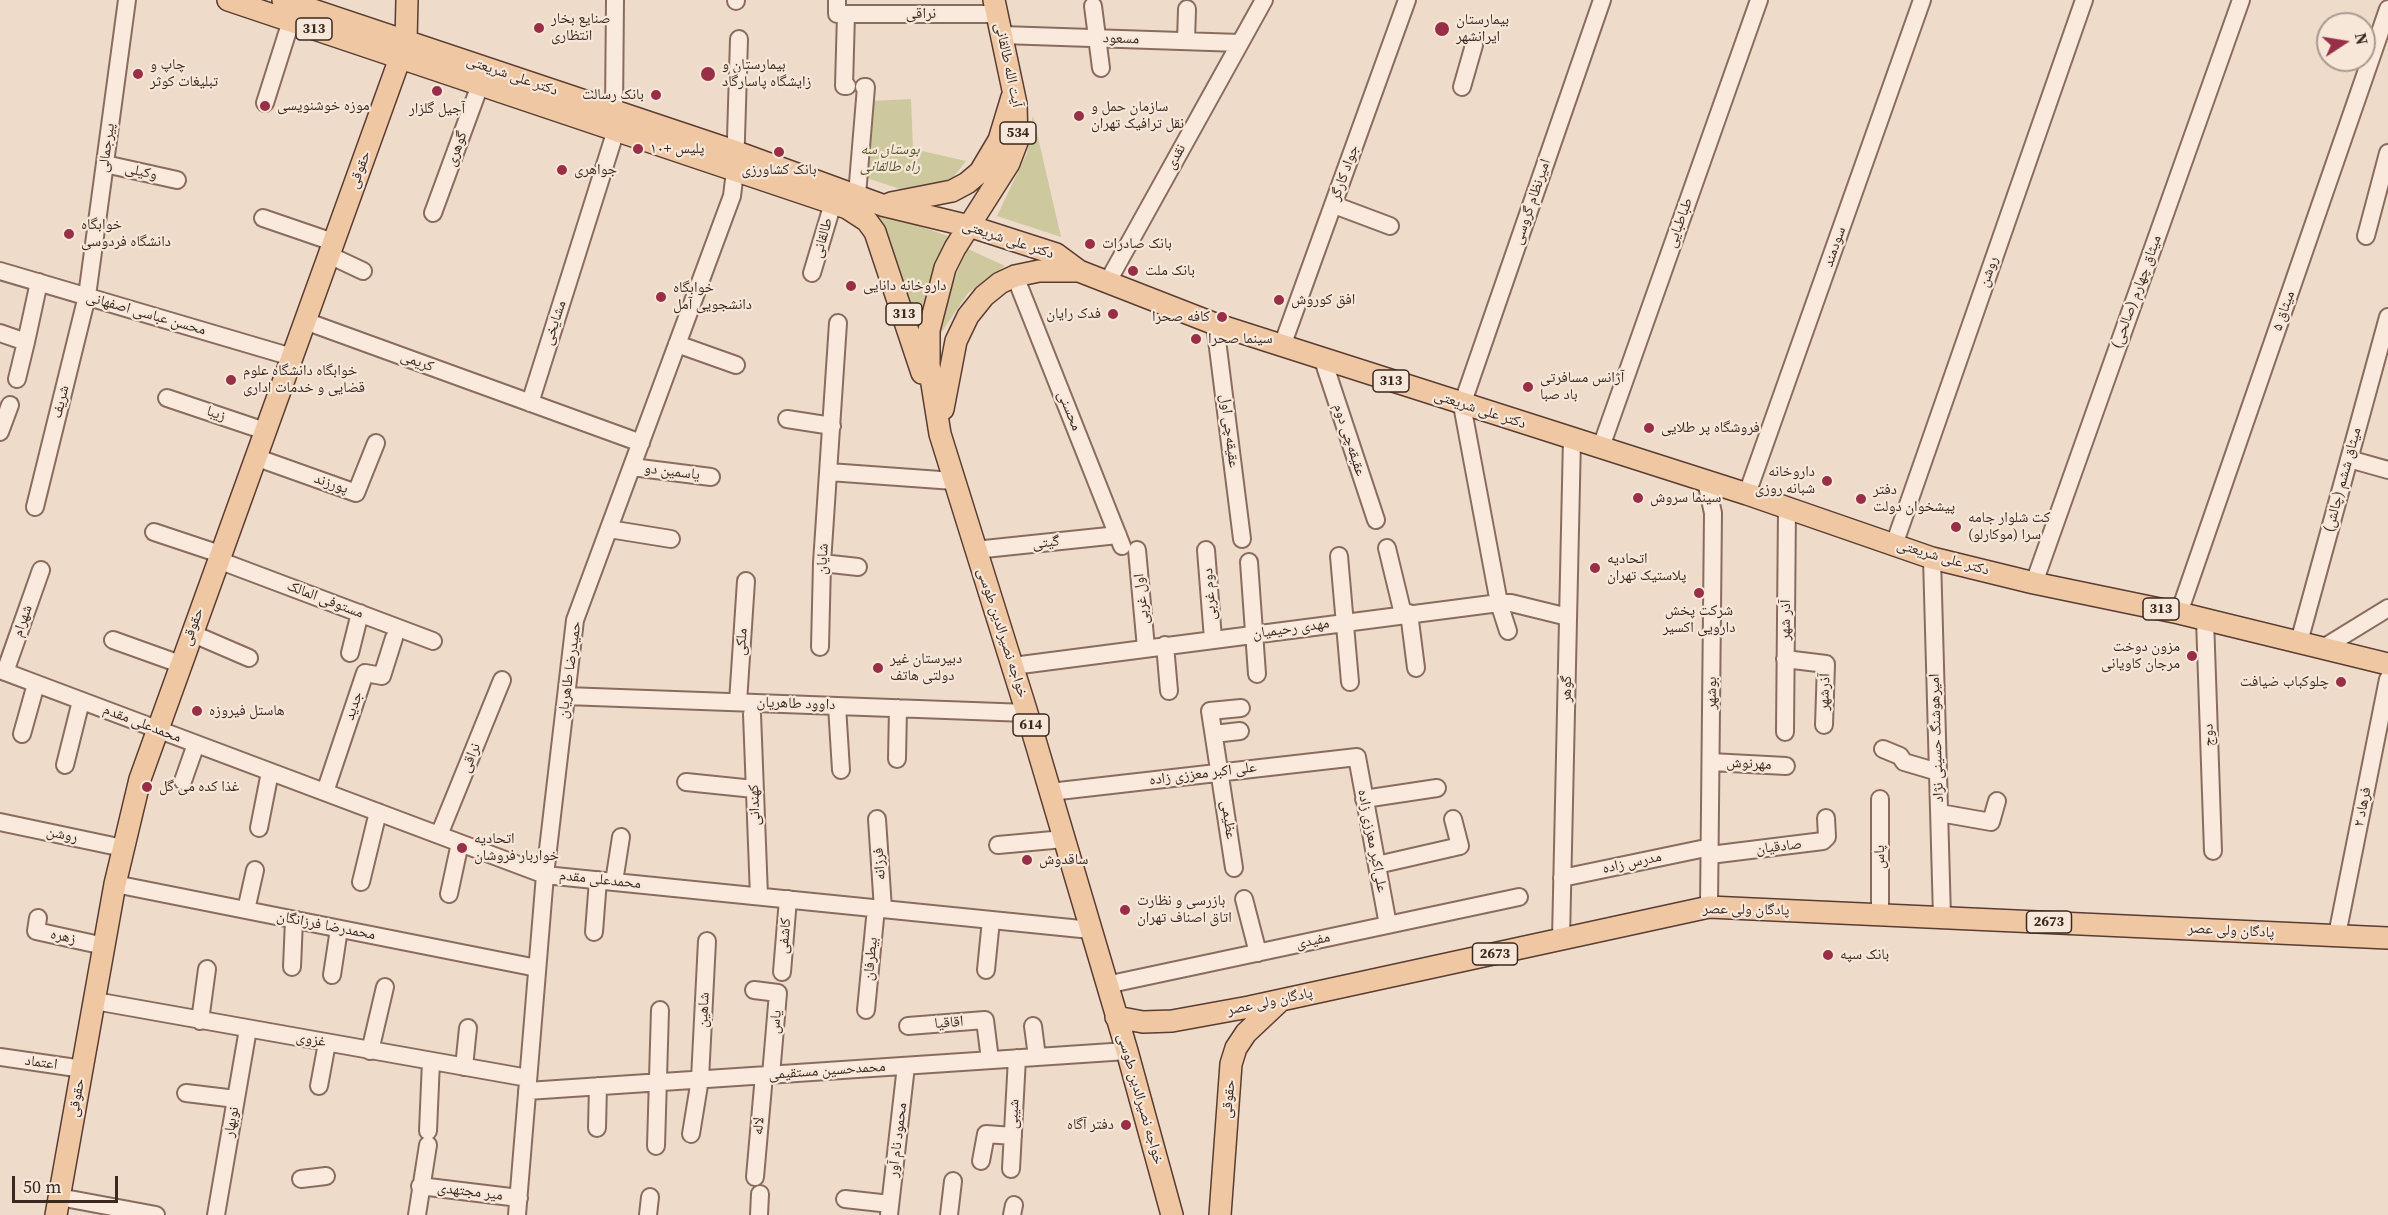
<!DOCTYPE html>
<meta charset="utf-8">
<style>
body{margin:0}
#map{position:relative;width:2388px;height:1215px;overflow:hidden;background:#eedbc9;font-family:"Source Serif 4",serif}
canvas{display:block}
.north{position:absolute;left:2316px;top:12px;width:60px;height:60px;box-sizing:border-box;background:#f6e7d9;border:2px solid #ab9b8f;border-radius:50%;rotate:78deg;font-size:16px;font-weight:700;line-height:24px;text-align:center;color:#3b2821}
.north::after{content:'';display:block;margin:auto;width:21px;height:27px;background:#982f46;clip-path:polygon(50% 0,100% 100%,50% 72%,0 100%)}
.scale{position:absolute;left:12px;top:1176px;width:106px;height:27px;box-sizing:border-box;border:3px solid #3b2821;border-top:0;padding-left:8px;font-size:18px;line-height:21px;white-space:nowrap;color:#3b2821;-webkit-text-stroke:4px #f6e7d9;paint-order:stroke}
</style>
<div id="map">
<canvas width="2388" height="1215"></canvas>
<div class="north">N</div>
<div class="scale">50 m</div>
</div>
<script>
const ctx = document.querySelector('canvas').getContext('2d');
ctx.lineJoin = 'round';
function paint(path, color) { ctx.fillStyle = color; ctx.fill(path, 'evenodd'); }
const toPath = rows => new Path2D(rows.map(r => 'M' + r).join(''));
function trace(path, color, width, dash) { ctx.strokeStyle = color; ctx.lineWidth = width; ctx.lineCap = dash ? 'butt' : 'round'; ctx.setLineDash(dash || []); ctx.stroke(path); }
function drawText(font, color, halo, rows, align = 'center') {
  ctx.font = font + ' "Source Serif 4","Noto Naskh Arabic",serif'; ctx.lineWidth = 4.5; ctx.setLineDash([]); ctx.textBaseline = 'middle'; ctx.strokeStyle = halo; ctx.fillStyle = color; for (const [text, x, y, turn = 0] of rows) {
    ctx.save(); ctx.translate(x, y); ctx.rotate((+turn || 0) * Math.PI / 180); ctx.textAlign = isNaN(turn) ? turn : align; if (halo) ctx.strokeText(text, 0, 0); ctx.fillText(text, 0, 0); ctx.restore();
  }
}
paint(toPath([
 [911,99,913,149,966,161,951,180,929,189,906,191,864,177,870,101],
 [1033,116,1061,237,997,216,1027,153],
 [875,211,948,236,915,325],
 [968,249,1005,266,968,293,939,336,944,308,957,272]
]), '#cdc89d');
const minor = toPath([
 [837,0,837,14,997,14],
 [736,1,736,0],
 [1093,6,1101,68],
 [846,14,844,86,847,86],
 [1002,35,1240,43],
 [1186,41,1187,9],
 [1462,87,1474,45],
 [265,103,291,21],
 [614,111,615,0],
 [105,164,177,180],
 [857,195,866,87,864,87],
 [1334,205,1390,226],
 [433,213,480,85],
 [263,218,333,242],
 [2366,236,2388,153],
 [329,255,363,271],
 [0,271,292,357],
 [812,273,833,203],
 [1015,276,1122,546],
 [1107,283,1264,0],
 [305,321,641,443],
 [1215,324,1242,539],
 [0,333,26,342,39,282],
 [677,344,736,365],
 [1282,346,1407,0],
 [1323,360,1376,520],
 [17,379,26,342],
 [167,398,265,431],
 [530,403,616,130],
 [787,419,832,426],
 [0,432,10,405],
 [1601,447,1759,0],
 [255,457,356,493,376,443],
 [2349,459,2388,470],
 [632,467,711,477],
 [829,472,954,481],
 [1706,481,1713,513,1709,907],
 [1747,494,1922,0],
 [35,507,87,296,127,0],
 [609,529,671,539],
 [154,532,220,554],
 [1894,545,2084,0],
 [1387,548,1403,614],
 [975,550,1118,535],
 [1137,550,1146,648],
 [1206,550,1213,639],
 [1339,556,1350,682],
 [1932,558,1942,917],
 [218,560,433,641],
 [1249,562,1257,674],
 [822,563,858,567],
 [2034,583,2241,0],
 [1409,613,1416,668],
 [2179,613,2388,9],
 [2205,619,2213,851],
 [1508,631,1499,603,1462,405,1602,0],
 [191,633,249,658],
 [113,640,180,664],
 [2299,642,2388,317],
 [1165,645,1169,691],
 [820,647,822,563,838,323],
 [2323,648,2388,608],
 [350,653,360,613],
 [1785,659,1826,664,1824,725],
 [1013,666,1499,603,1511,603,1568,617],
 [0,670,545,875,1091,930],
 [5,672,41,570],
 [566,696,1027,713],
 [738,702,746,581],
 [837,706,841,770],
 [752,714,759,896],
 [1785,732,1787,508],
 [22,734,36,684],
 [1214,734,1240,731],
 [1883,749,1900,756,1904,762,1938,772],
 [897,759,898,708],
 [1711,762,1786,766],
 [65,765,81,701],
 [183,781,196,744],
 [686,782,754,789],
 [325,792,365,673,382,676,394,638],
 [1050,792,1357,757,1388,925],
 [1364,799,1437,788],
 [1940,813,1991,822,1997,801],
 [877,819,883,909],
 [0,822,123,848],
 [259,828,270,772],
 [439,835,502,680],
 [998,845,1064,839],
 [1710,855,1823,841,1827,837,1826,818],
 [1377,865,1460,846,1453,819],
 [1234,868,1210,711,1241,708],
 [1562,878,1701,849],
 [361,882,378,812],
 [614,882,621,837],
 [115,884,537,968],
 [449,894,460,843],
 [1244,899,1258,953],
 [246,910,255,870],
 [1880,915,1880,799],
 [38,918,36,931,104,946],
 [594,932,598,880],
 [2337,935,2388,679],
 [1561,939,1572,438],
 [292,967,294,920],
 [986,970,991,920],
 [782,972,788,899],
 [332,975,339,929],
 [1106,985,1519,897],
 [754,990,778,993,771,1075],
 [95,1001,528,1078],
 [866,1010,876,908],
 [200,1021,207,969],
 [908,1026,985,1020,990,1060],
 [1033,1026,1037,1057],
 [370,1051,385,987],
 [0,1057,83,1069],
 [464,1067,468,1028],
 [319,1086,327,1043],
 [527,1091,1127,1051],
 [186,1093,236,1099],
 [597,1128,598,1086],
 [428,1131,431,1061],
 [691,1134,700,1079,707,941],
 [656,1146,660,1010],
 [981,1161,986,1134,1013,1136],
 [1011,1169,1017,1058],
 [755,1177,764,1075],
 [301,1179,326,1176],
 [420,1186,519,1198],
 [59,1197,156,1215],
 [845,1199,890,1204],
 [216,1215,248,1029],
 [417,1215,428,1145],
 [517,1215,545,875,575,620,732,196,735,171,739,39],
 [648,1215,650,1197],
 [759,1215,760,1194],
 [889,1215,906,1066],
 [949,1215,953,1181],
 [1012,1215,1014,1205]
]);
const major = toPath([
 [228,0,847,208,867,221,875,232,922,373],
 [283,0,734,151,882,205,969,226,1056,254,1079,271,1215,324,1747,494,1932,558,2034,583,2179,613,2388,664],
 [994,0,1016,104,1017,142,1009,163,955,248,945,268,929,330,929,365,940,434,1027,713,1127,1051,1172,1215],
 [891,203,952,191,967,183,980,172,999,140,1012,97],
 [943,409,956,341,968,316,984,296,1000,283,1015,276,1039,271,1079,271],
 [1116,1017,1143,1022,1172,1021,1249,1007,1709,907,2388,938],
 [56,1215,115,884,140,779,400,58,406,41,407,0],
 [1220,1215,1231,1064,1236,1048,1246,1033,1280,1001]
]);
trace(minor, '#8a6c5e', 20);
trace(major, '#593c32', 24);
trace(minor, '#f9eadd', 16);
trace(major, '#efc7a3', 21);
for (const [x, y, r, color] of [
 [539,28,6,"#982f46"],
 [1442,29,8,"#982f46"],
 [138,74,6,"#982f46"],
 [708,74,8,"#982f46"],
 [437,91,6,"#982f46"],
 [656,95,6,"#982f46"],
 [265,106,6,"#982f46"],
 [1079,116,6,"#982f46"],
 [638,149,6,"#982f46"],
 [779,152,6,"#982f46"],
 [562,170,6,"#982f46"],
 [69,234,6,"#982f46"],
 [1090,244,6,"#982f46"],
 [1133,271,6,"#982f46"],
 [851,286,6,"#982f46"],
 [661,297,6,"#982f46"],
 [1279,300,6,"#982f46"],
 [1113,314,6,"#982f46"],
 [1222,317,6,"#982f46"],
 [1196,339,6,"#982f46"],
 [231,380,6,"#982f46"],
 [1528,387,6,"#982f46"],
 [1649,428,6,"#982f46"],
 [1827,481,6,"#982f46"],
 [1638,498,6,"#982f46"],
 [1861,499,6,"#982f46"],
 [1956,527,6,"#982f46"],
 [1595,568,6,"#982f46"],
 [1699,593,6,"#982f46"],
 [2192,656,6,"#982f46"],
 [878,668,6,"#982f46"],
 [2341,682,6,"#982f46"],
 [197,711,6,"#982f46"],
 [147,787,6,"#982f46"],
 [462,848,6,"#982f46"],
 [1027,860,6,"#982f46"],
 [1125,910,6,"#982f46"],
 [1828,955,6,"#982f46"],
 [1126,1125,6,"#982f46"]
]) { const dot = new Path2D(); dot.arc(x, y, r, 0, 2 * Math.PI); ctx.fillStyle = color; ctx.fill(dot); trace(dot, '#f6e7d9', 2); }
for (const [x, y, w] of [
 [314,29,36],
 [1018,133,36],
 [904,314,36],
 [1391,381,36],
 [2161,609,36],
 [1031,725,36],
 [2049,922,45],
 [1495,954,45]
]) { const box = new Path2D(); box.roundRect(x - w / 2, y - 11, w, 22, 4.5); ctx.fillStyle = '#f6e7d9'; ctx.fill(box); trace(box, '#3b2821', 1.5); }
drawText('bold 14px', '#3b2821', null, [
 ["313",314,29],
 ["534",1018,133],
 ["313",904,314],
 ["313",1391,381],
 ["313",2161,609],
 ["614",1031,725],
 ["2673",2049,922],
 ["2673",1495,954]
]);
drawText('15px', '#3b2821', '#f6e7d9', [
 ["نراقی",921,14],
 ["مسعود",1121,39,2],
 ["آیت الله طالقانی",1008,65,78],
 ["دکتر علی شریعتی",512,76,19],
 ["پیرجمالی",107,148,-82],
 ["گوهری",457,149,-70],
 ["نقدی",1176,157,-61],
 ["حقوقی",360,170,-70],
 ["وکیلی",141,172,13],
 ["جواد کارگر",1345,173,-70],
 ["امیرنظام گروسی",1532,202,-71],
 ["طباطبایی",1680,223,-70],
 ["طالقانی",823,238,-74],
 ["دکتر علی شریعتی",1008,240,18],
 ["سودمند",1835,247,-71],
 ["روشن",1989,272,-71],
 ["میثاق چهارم (صالحی)",2137,292,-70],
 ["میثاق ۵",2284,311,-71],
 ["محسن عباسی اصفهانی",146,314,16],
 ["مشایخی",555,323,-72],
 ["کریمی",417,362,20],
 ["شریف",61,402,-76],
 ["دکتر علی شریعتی",1480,410,18],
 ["محسنی",1069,411,68],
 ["زیبا",216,414,19],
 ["عقیقه‌چی اول",1229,431,83],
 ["عقیقه‌چی دوم",1349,440,72],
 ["یاسمین دو",672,472,7],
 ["میثاق ششم (چالش)",2343,480,-75],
 ["پورزند",331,484,19],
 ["گیتی",1046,543,-6],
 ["دکتر علی شریعتی",1943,558,16],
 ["شایان",823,559,-87],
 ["دوم غربی",1210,594,-94],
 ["اول غربی",1142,599,-96],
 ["مستوفی المالک",325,600,21],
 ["آذر شهر",1786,620,-89],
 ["شهرام",23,621,-71],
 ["حقوقی",193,627,-70],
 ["مهدی رحیمیان",1291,629,-8],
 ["خواجه نصیرالدین طوسی",1002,633,72],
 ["ملکی",742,642,-86],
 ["حمیدرضا طاهریان",570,670,-82],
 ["گوهر",1567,689,-89],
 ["آذرشهر",1825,692,-88],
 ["بوشهر",1712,693,-89],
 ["داوود طاهریان",796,704,2],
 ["جدید",354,706,-71],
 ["محمدعلی مقدم",142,724,21],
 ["دوج",2209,735,-92],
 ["امیرهوشنگ حسینی نژاد",1937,738,-92],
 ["نراقی",471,758,-68],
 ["مهرنوش",1749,764,3],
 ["علی اکبر معززی زاده",1203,774,-7],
 ["کهندانی",755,805,-92],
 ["فرهاد ۲",2363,807,-79],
 ["عظیمی",1228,820,82],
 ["روشن",62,835,12],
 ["علی‌اکبر معززی زاده",1372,841,79],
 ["صادقیان",1779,847,-7],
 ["پاس",1880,857,-90],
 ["مدرس زاده",1632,863,-12],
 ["فرزانه",880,864,-94],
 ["محمدعلی مقدم",600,880,6],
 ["پادگان ولی عصر",1746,910,1],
 ["محمدرضا فرزانگان",326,926,11],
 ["پادگان ولی عصر",2231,931,3],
 ["کاشفی",785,936,-85],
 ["زهره",63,937,12],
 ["مفیدی",1313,941,-12],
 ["بیطرفان",871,959,-84],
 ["پادگان ولی عصر",1270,1002,-12],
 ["شاهین",704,1010,-87],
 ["یاس",776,1022,-85],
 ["اقاقیا",949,1023,-5],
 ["غزوی",311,1040,10],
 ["اعتماد",41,1063,8],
 ["محمدحسین مستقیمی",827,1071,-4],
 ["حقوقی",77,1098,-80],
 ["خواجه نصیرالدین طوسی",1140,1099,74],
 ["حقوقی",1229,1099,-85],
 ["شیبی",1014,1114,-87],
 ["نوبهار",232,1122,-80],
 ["لاله",759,1126,-85],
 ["محمود نام آور",898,1140,-83],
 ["میر مجتهدی",470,1192,7]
]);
drawText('15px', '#3b2821', '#f6e7d9', [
 ["صنایع بخار",551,19],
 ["انتظاری",551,36],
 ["بیمارستان",1456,20],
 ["ایرانشهر",1456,37],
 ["چاپ و",150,65],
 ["تبلیغات کوثر",150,82],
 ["بیمارستان و",722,65],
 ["زایشگاه پاسارگاد",722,82],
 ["بانک رسالت",644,95,"right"],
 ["موزه خوشنویسی",277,106],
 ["سازمان حمل و",1091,107],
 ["نقل ترافیک تهران",1091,124],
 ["آجیل گلزار",437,109,"center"],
 ["پلیس +۱۰",650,149],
 ["جواهری",574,170],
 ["بانک کشاورزی",779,170,"center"],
 ["خوابگاه",81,225],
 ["دانشگاه فردوسی",81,242],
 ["بانک صادرات",1102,244],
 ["بانک ملت",1145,271],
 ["داروخانه دانایی",863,286],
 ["خوابگاه",673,288],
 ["دانشجویی آمل",673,305],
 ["افق کوروش",1291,300],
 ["فدک رایان",1101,314,"right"],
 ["کافه صحرا",1210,317,"right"],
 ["سینما صحرا",1208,339],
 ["خوابگاه دانشگاه علوم",243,371],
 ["قضایی و خدمات اداری",243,388],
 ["آژانس مسافرتی",1540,378],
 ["باد صبا",1540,395],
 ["فروشگاه پر طلایی",1661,428],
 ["داروخانه",1815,472,"right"],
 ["شبانه روزی",1815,489,"right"],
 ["دفتر",1873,490],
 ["پیشخوان دولت",1873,507],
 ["سینما سروش",1650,498],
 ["کت شلوار جامه",1968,518],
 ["سرا (موکارلو)",1968,535],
 ["اتحادیه",1607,559],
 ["پلاستیک تهران",1607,576],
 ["شرکت پخش",1699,611,"center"],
 ["دارویی اکسیر",1699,628,"center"],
 ["مزون دوخت",2180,647,"right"],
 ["مرجان کاویانی",2180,664,"right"],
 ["دبیرستان غیر",890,659],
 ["دولتی هاتف",890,676],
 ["چلوکباب ضیافت",2329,682,"right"],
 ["هاستل فیروزه",209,711],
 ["غذا کده می گل",159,787],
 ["اتحادیه",474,839],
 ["خواربار فروشان",474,856],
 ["ساقدوش",1039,860],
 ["بازرسی و نظارت",1137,901],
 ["اتاق اصناف تهران",1137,918],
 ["بانک سپه",1840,955],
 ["دفتر آگاه",1114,1125,"right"]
], 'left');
drawText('italic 15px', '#555728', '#f6e7d9', [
 ["بوستان سه",890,150],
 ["راه طالقانی",890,167]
]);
</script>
